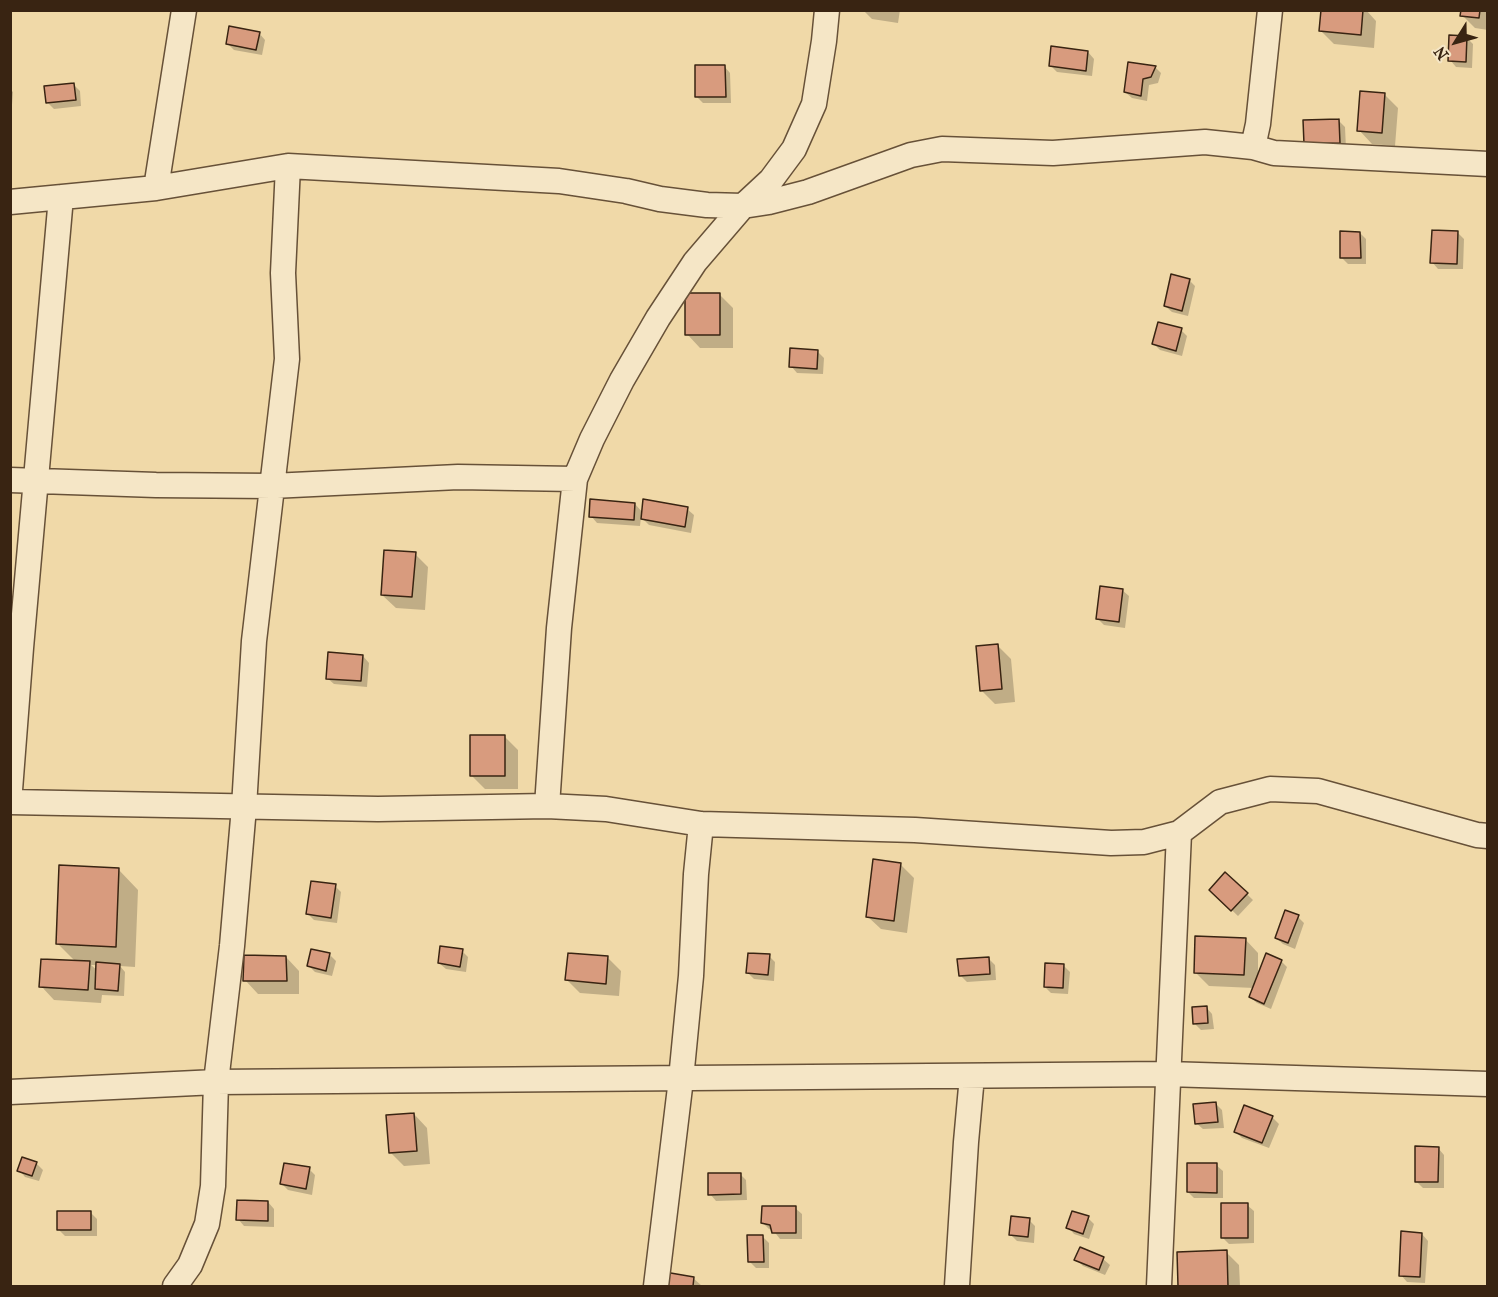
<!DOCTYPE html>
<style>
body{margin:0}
#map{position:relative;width:1498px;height:1297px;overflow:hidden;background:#f0d9a8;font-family:"IM FELL French Canon",serif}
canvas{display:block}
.frame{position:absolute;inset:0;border:12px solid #392412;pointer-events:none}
.north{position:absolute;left:1426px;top:12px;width:60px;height:60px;-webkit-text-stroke:4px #f5e6c6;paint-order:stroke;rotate:233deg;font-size:16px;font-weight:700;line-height:24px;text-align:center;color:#392412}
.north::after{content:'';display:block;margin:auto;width:21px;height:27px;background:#392412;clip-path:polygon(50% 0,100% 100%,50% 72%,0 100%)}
</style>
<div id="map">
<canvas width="1498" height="1297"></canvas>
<div class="frame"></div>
<div class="north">N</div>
</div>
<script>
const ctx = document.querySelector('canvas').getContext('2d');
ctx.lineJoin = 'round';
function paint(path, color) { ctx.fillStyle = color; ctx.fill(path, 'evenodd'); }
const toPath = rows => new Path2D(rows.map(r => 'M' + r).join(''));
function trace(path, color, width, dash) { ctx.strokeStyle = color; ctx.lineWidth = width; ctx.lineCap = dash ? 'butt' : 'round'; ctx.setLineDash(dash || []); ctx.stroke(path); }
paint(toPath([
 [863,10,900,10,898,23,872,19],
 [1323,10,1366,10,1376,21,1374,48,1334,44,1321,31],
 [1462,10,1488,10,1488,30,1475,28,1462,15],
 [259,33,265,40,262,55,234,50,227,43],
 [1467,38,1473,44,1472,68,1456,67,1450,60],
 [1088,52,1094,59,1092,76,1057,72,1051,66],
 [724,66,730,73,731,103,703,103,697,97],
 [1155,67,1161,73,1158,83,1149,85,1147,101,1132,98,1125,92],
 [74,85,80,91,81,106,54,109,47,102],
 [10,89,13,92,11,118,10,118],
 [1385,95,1398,108,1395,146,1372,144,1359,130],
 [1339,121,1345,127,1346,149,1312,149],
 [1360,233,1366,239,1366,264,1348,264,1342,258],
 [1458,233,1464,239,1463,269,1438,269,1432,262],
 [1189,280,1195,286,1188,316,1172,312,1165,306],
 [720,295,733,308,733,348,700,348,687,334],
 [1181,330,1187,336,1182,356,1160,350,1154,344],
 [817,351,824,358,823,374,797,373,791,366],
 [635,504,643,513,687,509,694,515,691,533,649,525,641,517,640,526,597,523,591,516],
 [415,554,428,567,425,610,396,608,382,595],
 [1122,590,1129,596,1125,628,1104,625,1097,618],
 [997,645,1011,659,1015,702,995,704,982,691],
 [363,656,369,663,367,687,334,684,327,678],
 [505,737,518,750,518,789,485,789,472,776],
 [900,864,914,878,907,933,881,929,867,916],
 [118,869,138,890,135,967,120,966,125,972,124,996,102,995,101,1003,54,1000,41,986,76,962,58,944],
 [91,965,98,965,98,971],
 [1226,874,1253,900,1238,916,1211,890],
 [335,886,341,892,337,923,314,920,308,914],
 [1298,917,1304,923,1295,949,1283,944,1276,938],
 [1245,939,1258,953,1258,977,1281,961,1287,967,1271,1009,1257,1003,1250,997,1254,988,1209,986,1196,973],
 [462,951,468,957,466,972,446,969,439,963],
 [329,954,336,961,332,976,315,972,309,966],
 [769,956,775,962,774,981,754,979,748,973],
 [286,957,299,971,299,994,258,994,245,980],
 [607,957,621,971,619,996,580,993,567,980],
 [989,959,995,965,996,980,967,982,960,975],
 [1064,966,1070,972,1068,994,1051,993,1045,987],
 [1206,1007,1212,1014,1214,1029,1201,1030,1195,1024],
 [1216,1104,1222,1110,1224,1128,1203,1129,1196,1123],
 [414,1114,427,1128,430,1164,404,1166,390,1152],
 [1272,1117,1279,1124,1269,1148,1242,1138,1235,1131],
 [1438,1148,1444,1155,1444,1188,1423,1188,1416,1181],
 [23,1159,37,1164,43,1170,39,1181,25,1177,19,1170],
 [1216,1165,1223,1171,1223,1198,1194,1198,1188,1192],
 [309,1169,315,1175,312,1195,288,1190,282,1184],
 [740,1174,746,1180,747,1200,716,1201,710,1194],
 [268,1202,274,1209,274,1227,244,1226,238,1219],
 [1247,1205,1254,1211,1254,1243,1229,1244,1223,1238],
 [795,1208,802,1214,802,1239,780,1239,773,1230,769,1229,763,1223],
 [90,1212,97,1219,97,1236,65,1236,59,1230],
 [1088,1218,1094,1224,1089,1239,1074,1234,1068,1227],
 [1029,1220,1035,1226,1034,1243,1017,1241,1011,1235],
 [1422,1234,1428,1241,1425,1283,1407,1282,1401,1275],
 [762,1236,769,1243,769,1268,756,1268,750,1262],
 [1081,1249,1103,1259,1110,1265,1105,1275,1083,1266,1076,1259],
 [1226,1252,1239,1265,1240,1286,1179,1286,1178,1253],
 [693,1278,702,1286,658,1286]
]), '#0003');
const building = toPath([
 [1321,10,1363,10,1361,35,1319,31,1321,10],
 [1461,10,1480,10,1479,18,1460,16,1461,10],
 [229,26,260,32,256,50,226,44,229,26],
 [1449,35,1467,36,1466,62,1448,61,1449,35],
 [1051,46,1088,51,1086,71,1049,66,1051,46],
 [1128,62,1156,66,1151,77,1143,79,1141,96,1124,92,1128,62],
 [695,65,725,65,726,97,695,97,695,65],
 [74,83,76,100,46,103,44,86,74,83],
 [1360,91,1385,93,1382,133,1357,131,1360,91],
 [1339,119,1340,143,1304,144,1303,120,1339,119],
 [1432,230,1458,231,1457,264,1430,263,1432,230],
 [1340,231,1360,232,1361,258,1340,258,1340,231],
 [1171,274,1190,279,1182,311,1164,306,1171,274],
 [685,293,720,293,720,335,685,335,685,293],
 [1158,322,1182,328,1176,351,1152,344,1158,322],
 [790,348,818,350,817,369,789,367,790,348],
 [590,499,635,503,634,520,589,517,590,499],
 [643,499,688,507,685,527,641,519,643,499],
 [384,550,416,552,412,597,381,595,384,550],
 [1100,586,1123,589,1119,622,1096,619,1100,586],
 [998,644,1002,689,980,691,976,646,998,644],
 [328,652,363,655,361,681,326,679,328,652],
 [470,735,505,735,505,776,470,776,470,735],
 [873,859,901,863,894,921,866,917,873,859],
 [59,865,119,868,116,947,56,944,59,865],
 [1225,872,1248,893,1231,911,1209,890,1225,872],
 [311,881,336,884,331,918,306,914,311,881],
 [1285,910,1299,915,1288,943,1275,938,1285,910],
 [1195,936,1246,938,1244,975,1194,973,1195,936],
 [440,946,463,949,460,967,438,963,440,946],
 [311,949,330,953,326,971,307,966,311,949],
 [568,953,608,956,606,984,565,980,568,953],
 [748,953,770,954,768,975,746,973,748,953],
 [1266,953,1282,960,1264,1004,1249,997,1266,953],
 [244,955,286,956,287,981,243,981,244,955],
 [989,957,990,974,959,976,957,959,989,957],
 [41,959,90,961,88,990,39,987,41,959],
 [96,962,120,964,118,991,95,989,96,962],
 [1045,963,1064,964,1063,988,1044,987,1045,963],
 [1207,1006,1208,1023,1193,1024,1192,1007,1207,1006],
 [1216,1102,1218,1122,1195,1124,1193,1104,1216,1102],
 [1244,1105,1273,1116,1262,1143,1234,1132,1244,1105],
 [414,1113,417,1151,389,1153,386,1115,414,1113],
 [1415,1146,1439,1147,1438,1182,1415,1182,1415,1146],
 [22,1157,37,1162,32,1176,17,1171,22,1157],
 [284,1163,310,1167,306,1189,280,1184,284,1163],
 [1187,1163,1217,1163,1217,1193,1187,1192,1187,1163],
 [708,1173,741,1173,741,1194,708,1195,708,1173],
 [237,1200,268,1201,268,1221,236,1220,237,1200],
 [1221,1203,1248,1203,1248,1238,1221,1238,1221,1203],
 [762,1206,796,1206,796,1233,772,1233,770,1225,761,1223,762,1206],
 [57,1211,91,1211,91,1230,57,1230,57,1211],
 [1072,1211,1089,1216,1083,1234,1066,1228,1072,1211],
 [1011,1216,1030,1218,1028,1237,1009,1235,1011,1216],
 [1401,1231,1422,1233,1420,1277,1399,1276,1401,1231],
 [747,1235,763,1235,764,1262,748,1262,747,1235],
 [1080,1247,1104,1257,1099,1270,1074,1260,1080,1247],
 [1227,1250,1228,1286,1178,1286,1177,1252,1227,1250],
 [659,1271,694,1277,693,1286,657,1286,659,1271]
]);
paint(building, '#d89b7e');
trace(building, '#392412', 1.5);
const minor = toPath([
 [1270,10,1258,124,1253,147,1274,153,1488,164],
 [156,188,184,10],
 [10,202,156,188,288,166,559,181,626,191,660,199,707,205,743,206,769,202,808,192,911,155,942,149,1053,153,1205,142,1253,147],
 [10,480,156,485,272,486,458,477,575,479],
 [10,790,21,648,61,197],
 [10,802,378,809,547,806,606,809,701,824,915,830,1111,843,1144,842,1179,833,1220,802,1270,789,1318,791,1477,835,1488,836],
 [547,806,559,628,575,479,592,439,622,380,658,318,695,262,743,206,771,180,794,149,814,104,824,41,827,10],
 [10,1092,216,1082,1167,1074,1488,1084],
 [175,1286,190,1265,207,1224,213,1186,216,1082,232,946,244,807,254,641,287,359,283,273,288,166],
 [656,1286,681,1079,691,976,696,874,701,824],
 [957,1286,966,1142,972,1076],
 [1159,1286,1179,833]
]);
trace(minor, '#675138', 27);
trace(minor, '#f5e6c6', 24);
</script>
